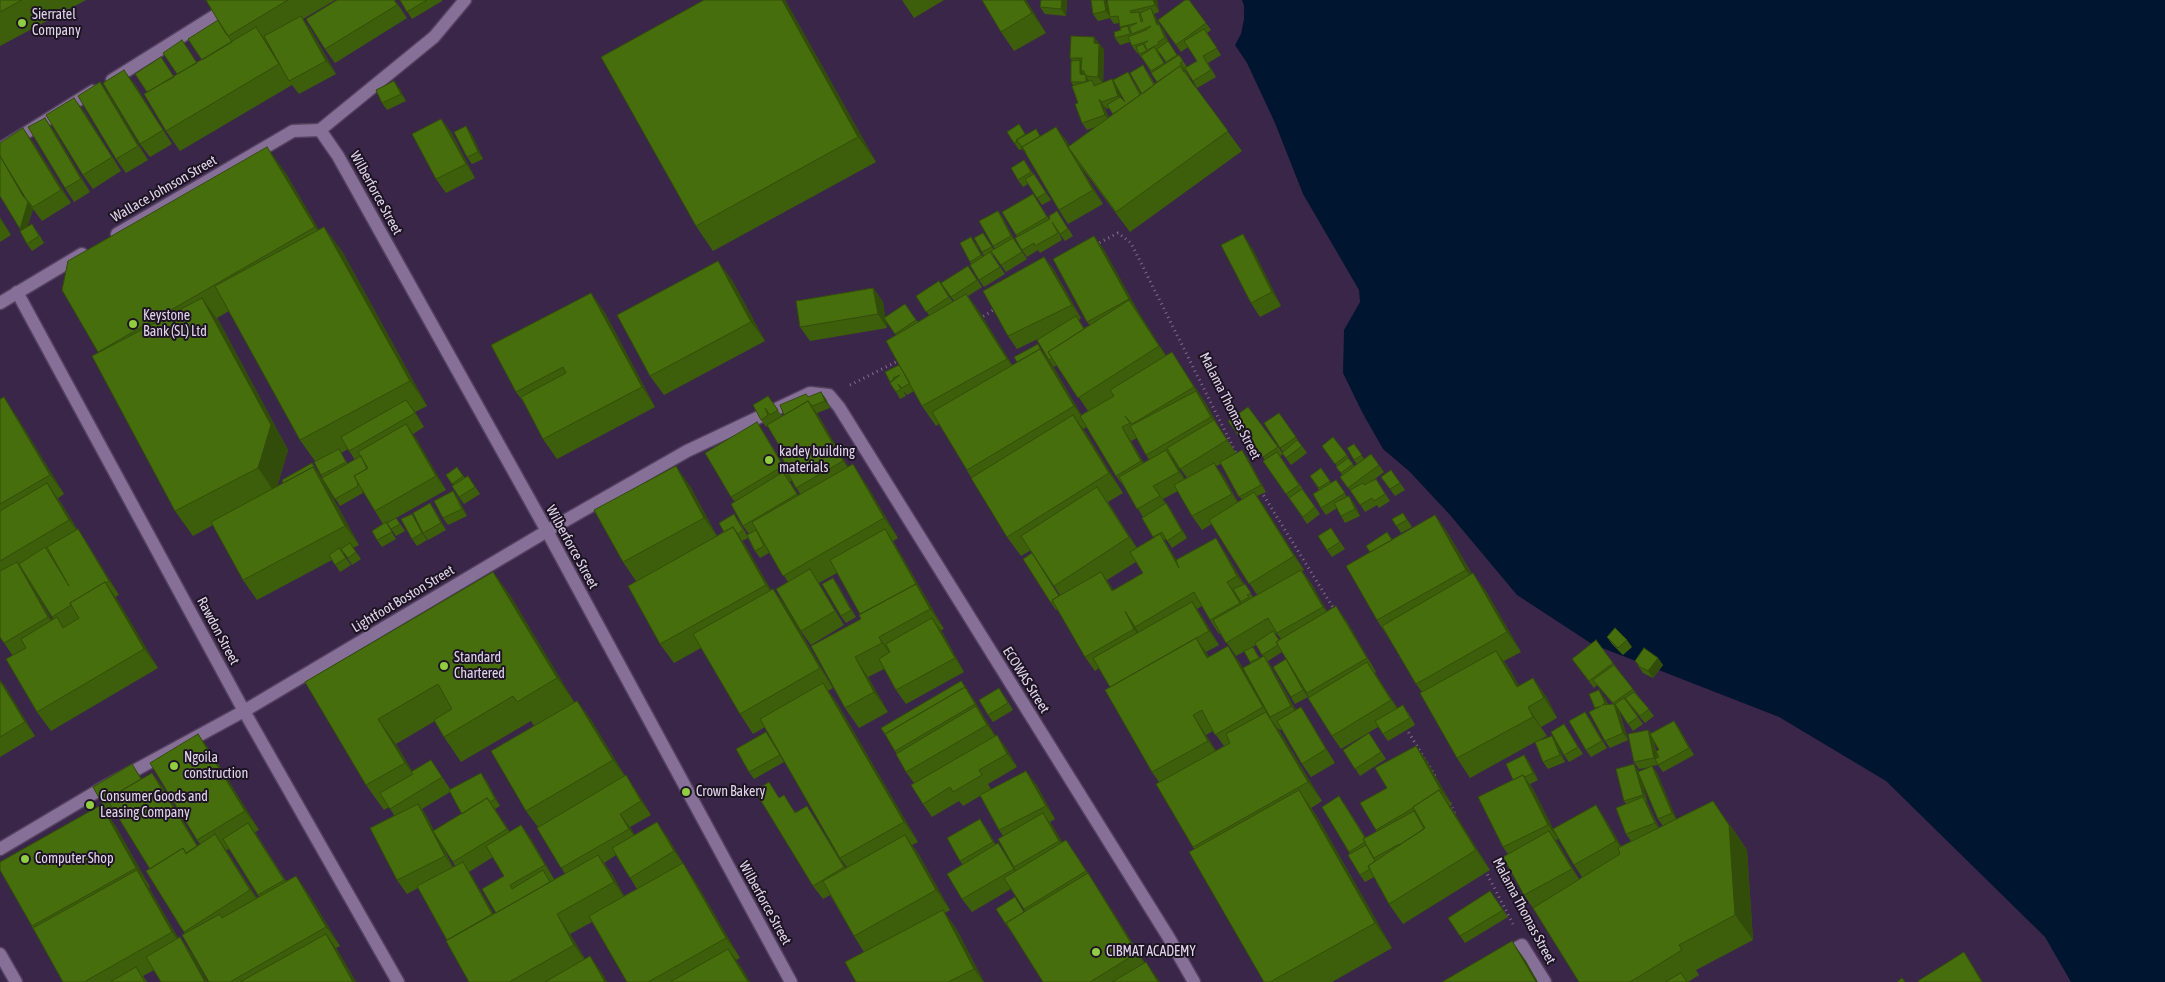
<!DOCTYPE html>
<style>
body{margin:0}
canvas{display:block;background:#3a2649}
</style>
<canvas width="2165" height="982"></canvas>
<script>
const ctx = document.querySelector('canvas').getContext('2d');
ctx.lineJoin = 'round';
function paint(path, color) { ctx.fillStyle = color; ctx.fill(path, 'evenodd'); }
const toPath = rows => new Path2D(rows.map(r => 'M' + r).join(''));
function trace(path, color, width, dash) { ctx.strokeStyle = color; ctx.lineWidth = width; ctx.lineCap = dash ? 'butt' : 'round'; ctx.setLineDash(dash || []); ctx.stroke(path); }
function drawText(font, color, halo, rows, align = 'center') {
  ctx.font = font + ' "Asap Condensed",sans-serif'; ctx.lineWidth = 4; ctx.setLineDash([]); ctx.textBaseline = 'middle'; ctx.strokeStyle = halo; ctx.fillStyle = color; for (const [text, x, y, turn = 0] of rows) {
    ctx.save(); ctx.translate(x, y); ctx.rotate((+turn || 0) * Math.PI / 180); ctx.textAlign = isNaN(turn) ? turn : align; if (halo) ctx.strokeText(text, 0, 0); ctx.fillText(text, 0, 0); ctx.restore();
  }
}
paint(toPath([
 [1242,0,2165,0,2165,982,2071,982,2045,937,1886,781,1779,717,1592,644,1517,595,1450,515,1410,472,1383,449,1362,412,1343,373,1344,330,1360,302,1359,290,1303,194,1275,123,1247,63,1235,45,1241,34,1244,19,1244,6]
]), '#001530');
const lane = toPath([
 [112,80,240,0],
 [320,130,434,37,465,0],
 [0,149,93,91]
]);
const street = toPath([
 [17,292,244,711,398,982],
 [547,531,687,451,810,393,829,395,839,407,1169,938,1194,982],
 [0,954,16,982],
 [1504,955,1522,945,1545,982]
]);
const secondary = toPath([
 [117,234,293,131,320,130,338,156,547,531,791,982],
 [0,303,82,254],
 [0,849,106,786,244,711,547,531]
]);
trace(lane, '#53415f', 15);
trace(street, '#53415f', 15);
trace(secondary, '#53415f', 15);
trace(toPath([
 [1095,245,1118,233,1131,243,1238,457],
 [979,319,995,309],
 [850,385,900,360],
 [1261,491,1335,611],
 [1406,728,1435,776],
 [1450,803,1456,816],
 [1485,870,1513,924]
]), '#7e6d8b', 3, [1, 4]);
trace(lane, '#877098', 12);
trace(street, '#877098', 12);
trace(secondary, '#877098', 12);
paint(toPath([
 [0,0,86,0,0,46],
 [206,0,335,0,303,19,311,30,336,74,299,94,292,85,180,151,166,131,174,76,202,60,218,20],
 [337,0,395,0,407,18,335,63,325,49],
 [400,0,442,0,442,1,412,19],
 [704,0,785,0,876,162,713,251,696,226],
 [902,0,944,0,914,18],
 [1026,0,1046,33,1014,51,1001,32],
 [1067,0,1066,16,1045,14,1040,7],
 [1104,0,1105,0,1107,3,1107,0,1157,0,1159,12,1154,14,1159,24,1164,31,1169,43,1178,56,1179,55,1187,67,1197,61,1188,47,1181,52,1158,20,1189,0,1211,30,1207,33,1221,55,1208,63,1216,77,1197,88,1186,69,1185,70,1190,78,1189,79,1242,151,1130,232,1079,164,1103,204,1068,224,1059,210,1027,155,1022,149,1019,150,1007,132,1019,124,1026,135,1041,136,1066,140,1069,146,1095,127,1087,130,1082,123,1078,103,1073,85,1071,82,1072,61,1070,58,1094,37,1104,50,1103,83,1112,79,1116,85,1132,79,1141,94,1142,94,1143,65,1155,84,1157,82,1144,61,1138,53,1137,53,1132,46,1130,42,1120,45,1115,38,1121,30,1119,23,1114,24,1110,18,1098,21,1093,14],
 [1160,53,1166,63,1165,64,1159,54],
 [1117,88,1125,102,1121,98],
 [1104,106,1107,109,1109,108,1113,114,1109,118],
 [100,82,110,96,148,160,126,173,116,159],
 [134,83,172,144,150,157,140,144],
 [399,88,406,101,387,110,382,103],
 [84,111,121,171,93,189,83,175],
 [45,118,54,131,90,192,74,202,65,188],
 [441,119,451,132,475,178,446,193,436,179],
 [471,133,483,159,472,164,467,157],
 [33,142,71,203,42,221,33,209,27,227,37,231,44,243,32,251,27,244,21,231],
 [1024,160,1051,200,1042,205,1028,184,1023,187,1018,180],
 [285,172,319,230,342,251,427,406,415,412,424,427,413,434,446,490,396,518,405,531,396,536,387,523,387,524,396,539,382,547,377,540,383,524,375,511,362,490,363,493,340,506,321,475,315,461,300,440,229,311,217,318,220,323,288,450,277,487,317,470,327,487,359,545,353,548,361,559,352,565,344,553,343,554,351,565,340,572,332,560,257,600,243,580,213,525,193,536,175,511,99,353,62,290],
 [348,449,355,460,348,464,341,453],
 [1033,194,1049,219,1057,211,1073,236,1065,241,1059,233,1062,240,1040,253,1038,250,1027,257,1022,250,1017,237,1016,235],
 [998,211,1003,218,1014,239,1027,259,1006,272,994,255,993,256,1005,274,984,287,979,280,970,262,976,244,983,257,984,256,982,252,988,240,994,250,995,249,993,246],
 [0,217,11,235,0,242],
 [1094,236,1104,250,1139,313,1166,356,1181,366,1206,404,1219,427,1236,453,1247,457,1266,492,1257,496,1304,570,1302,571,1311,583,1327,612,1346,620,1376,672,1375,673,1398,709,1408,712,1415,725,1388,741,1378,727,1341,749,1332,736,1282,652,1268,661,1273,670,1296,710,1301,707,1310,721,1335,763,1311,777,1302,764,1282,729,1280,730,1277,727,1322,801,1311,808,1316,815,1392,948,1332,982,1264,982,1194,849,1156,784,1159,782,1152,772,1110,687,1099,668,1095,671,1085,657,1058,609,1056,610,1051,603,1037,560,1059,596,1060,595,1031,550,1021,556,1007,537,939,424,936,426,922,406,914,391,907,395,903,391,906,396,900,399,896,392,885,372,899,365,896,335,886,321,887,328,810,341,800,327,873,288,883,302,885,317,905,304,918,322,929,315,916,296,939,281,953,302,954,301,941,283,973,273,982,287,968,296,980,313,1012,365,1042,351,1054,368,1081,415,1088,411,1057,365,1054,367,1049,360,1042,337,1017,349,1008,336,1044,257,1054,270,1081,318,1079,320,1084,328,1090,325,1087,322],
 [1087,427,1116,476,1126,489,1143,517,1142,518,1154,538,1137,548,1108,502,1123,493,1083,429],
 [1137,438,1149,460,1144,463,1131,441],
 [1172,458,1173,458,1187,478,1185,479],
 [1221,464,1242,500,1238,502,1224,477,1216,466],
 [1178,491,1192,516,1202,530,1212,524,1257,595,1253,597,1245,584,1244,584,1225,552,1176,560,1164,540,1166,539,1172,548,1187,538,1171,510,1163,499],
 [1136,562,1143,573,1113,590,1107,580],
 [1202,606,1210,620,1219,634,1220,633,1236,656,1256,645,1263,656,1260,658,1253,647,1244,651,1251,664,1243,668,1209,657,1206,652,1219,645,1197,609],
 [1276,633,1281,639,1279,640,1275,634],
 [1213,731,1224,746,1216,751,1206,735],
 [1252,248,1281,306,1260,317,1251,303],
 [732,280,765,341,664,395,650,376],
 [591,293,605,313,655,407,557,459,543,439,525,404,516,392],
 [821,392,826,399,830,408,817,413,848,467,866,484,898,538,893,541,944,629,941,630,964,672,906,704,896,690,884,669,868,677,888,712,859,728,845,708,861,619,860,614,837,573,819,583,844,625,811,645,801,631,788,582,766,547,769,553,760,558,755,551,748,538,742,541,771,590,773,589,787,608,833,688,828,691,837,703,918,842,912,845,919,855,950,910,945,913,957,930,984,982,856,982,864,952,854,936,830,895,823,899,813,886,780,798,796,812,816,820,846,868,847,867,840,858,765,727,753,734,740,714,701,648,674,663,660,644,636,581,623,562,690,486,717,536,739,521,747,535,749,534,743,526,735,502,731,497,757,422,766,436,785,468,787,467,783,452,768,426,766,427,761,420,768,396,782,416,809,397],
 [792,480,800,494,798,495,790,482],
 [0,399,17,417,64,494,58,498,77,529,78,529,87,543,119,595,115,597,158,668,51,731,37,712,13,656,0,637],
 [25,574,53,619,52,620],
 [1248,407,1282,452,1283,452,1264,423,1279,413,1307,453,1291,465,1283,454,1280,456,1320,514,1307,524,1289,498,1263,461,1265,460,1250,438,1243,443,1228,421],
 [1322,446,1347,455,1354,466,1357,464,1354,460,1359,451,1364,459,1379,465,1384,472,1371,482,1376,479,1390,501,1379,508,1377,505,1365,512,1354,495,1340,477,1342,475,1336,467,1337,466],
 [457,467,465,478,468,476,480,494,464,504,459,497,453,485,446,475],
 [1321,468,1331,483,1336,480,1347,497,1354,503,1360,516,1345,523,1341,516,1337,508,1326,515,1321,508,1319,490,1310,476],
 [1391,470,1405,490,1395,496,1381,477],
 [453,491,458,498,467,516,448,525,443,518],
 [430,503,435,510,446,530,428,540,423,533],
 [1403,513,1412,527,1401,533,1392,519],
 [1435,515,1449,535,1472,574,1473,573,1487,593,1521,652,1504,661,1510,670,1519,686,1533,678,1547,698,1557,718,1541,727,1547,736,1539,740,1552,736,1557,743,1565,762,1548,769,1543,762,1535,742,1470,778,1457,758,1422,692,1416,684,1390,640,1377,620,1393,539],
 [416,521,427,540,417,546,412,539],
 [1331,528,1345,549,1332,557,1327,550],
 [493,572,511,597,574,702,577,701,591,720,625,776,635,789,651,815,630,827,634,835,666,835,684,865,696,883,740,958,736,960,750,982,627,982,592,922,570,934,585,959,590,956,607,982,469,982,447,940,418,888,407,894,397,880,394,815,389,807,384,810,366,785,305,682],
 [435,721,444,737,461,762,531,721,534,726,526,811,538,827,565,874,554,879,531,839,521,825,510,832,495,809,500,806,486,780,450,789,431,760,412,771,396,744],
 [450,792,462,814,434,831,427,817,422,809],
 [440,841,453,862,455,866,453,867],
 [616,855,637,889,624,896,612,874,604,863],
 [493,857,504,876,496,913,494,914,469,872],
 [833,578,838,585,856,617,846,623,841,616],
 [1607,637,1627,640,1632,647,1623,655,1612,644],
 [1658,658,1663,665,1653,678,1643,673,1635,661],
 [1286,659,1291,666,1308,697,1295,704,1291,697],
 [1613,663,1618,670,1654,716,1645,723,1628,703,1643,724,1633,731,1619,710,1628,740,1610,748,1605,741,1595,709,1589,694,1604,697,1608,704,1613,704,1597,685,1594,688,1577,666],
 [0,680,35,736,0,757],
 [961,681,974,700,995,736,1006,748,1017,767,988,784,991,789,1036,784,1055,819,1050,822,1062,842,1075,853,1101,893,1145,963,1160,982,1043,982,1012,933,1007,926,1025,911,1011,889,972,912,962,899,963,865,960,861,985,826,996,845,998,843,1016,870,1014,867,1003,836,999,830,980,796,963,806,959,801,932,817,923,804,914,783,906,772,896,753,881,728],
 [1004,695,1013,710,993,722,988,715],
 [1590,719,1607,748,1591,757,1586,750],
 [1674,721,1679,728,1694,755,1663,772,1658,765,1652,766,1657,773,1676,819,1730,825,1747,850,1753,940,1696,970,1699,975,1688,982,1579,982,1533,908,1524,895,1508,854,1503,847,1513,780,1529,762,1538,780,1530,784,1533,789,1553,829,1596,805,1605,819,1621,846,1631,841,1626,834,1626,804,1624,801,1639,772,1651,767,1639,769,1634,762,1648,730,1651,733],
 [1654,741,1659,750,1656,751],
 [1641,779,1658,819,1663,826,1659,828,1647,802],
 [1555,833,1574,865,1582,877,1579,879,1556,840,1558,839],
 [1564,724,1583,754,1569,762,1564,755],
 [766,732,771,739,784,762,754,779,749,772],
 [1369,733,1386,759,1360,776,1343,750],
 [198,734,212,754,259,830,255,832,286,881,296,876,309,895,340,946,336,948,356,982,209,982,185,934,146,871,150,869,113,809,108,812,103,805,132,764,142,779,162,786,198,846,200,844,197,840],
 [229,849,259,897,257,898,226,850],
 [1416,746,1426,760,1452,805,1450,806,1490,870,1403,924,1389,904,1374,877,1365,882,1360,875,1350,854,1322,807,1344,803,1366,838,1377,832,1360,803,1387,788],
 [115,825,150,887,149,888,178,938,180,937,194,957,154,970,143,976,147,982,63,982,0,870],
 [1490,891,1508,917,1465,943,1448,918]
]), '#3d5f0b');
paint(toPath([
 [394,0,395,0,407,18],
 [782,0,785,0,876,162,858,137],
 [1024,0,1026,0,1046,33,1032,13],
 [1062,0,1067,0,1066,16,1061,9],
 [1104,0,1105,0,1109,5,1111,18,1106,11],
 [1153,0,1157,0,1159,12,1155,5],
 [1151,8,1155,15,1162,32,1157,25],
 [301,16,311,30,336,74,326,61],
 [1159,24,1164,31,1169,43,1182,62,1165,38],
 [256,27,270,47,290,80,279,64],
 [1094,37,1104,50,1103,84,1098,77],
 [1080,60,1085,67,1081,70,1085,75,1080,74],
 [124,70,134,83,172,144,163,130],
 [1086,75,1086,76,1090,83,1086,82],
 [1112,79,1117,86,1123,103,1118,96],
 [394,81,399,88,406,101,401,94],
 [100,82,110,96,148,160,138,146],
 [74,98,84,111,121,171,112,157],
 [1099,99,1104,106,1110,122,1105,115],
 [45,118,54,131,90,192,81,179],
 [441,119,451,132,475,178,466,164],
 [466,126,471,133,483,159,478,152],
 [1056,127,1066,140,1077,160,1069,150],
 [23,128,33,142,71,203,61,190],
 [267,147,285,172,332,252,315,227],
 [1070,150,1079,164,1103,204,1093,190],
 [28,202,33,209,25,236,20,229],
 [998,211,1003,218,1014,239,1027,259,1011,236],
 [0,217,11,235,0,219],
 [324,227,342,251,427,406,410,381],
 [1243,234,1252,248,1281,306,1272,292],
 [1094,236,1104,250,1139,313,1129,299],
 [971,237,976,244,986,262,981,255],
 [1044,257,1054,270,1081,318,1072,305],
 [718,261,732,280,765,341,751,322],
 [873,288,883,302,887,328,878,314],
 [591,293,605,313,655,407,642,387],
 [966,294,980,313,1021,379,1007,359],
 [202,298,220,323,288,450,275,493,258,468],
 [1129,300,1143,319,1173,366,1159,346],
 [1038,344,1054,368,1088,426,1074,406],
 [1172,352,1206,404,1219,427,1236,454,1211,417,1198,394],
 [821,392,826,399,830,408,825,401],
 [4,397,17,417,64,494,50,475],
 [406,400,416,413,424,427,415,413],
 [808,401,818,415,853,475,843,461],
 [1073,415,1087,434,1123,493,1109,473],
 [757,422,766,436,792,480,783,466],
 [406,424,416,438,446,490,436,476],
 [1122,427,1131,441,1151,475,1141,461],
 [1166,450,1176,463,1188,485,1179,472],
 [1242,450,1247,457,1266,492,1261,485],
 [312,463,327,487,359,545,345,526],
 [1214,463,1224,477,1241,508,1232,494],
 [853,464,866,484,898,538,884,518],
 [676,466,690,486,718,538,704,518],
 [783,472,793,486,806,507,797,494],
 [47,483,61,503,83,540,69,520],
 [1153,486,1163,499,1169,510,1160,496],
 [1097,487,1110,506,1143,557,1129,537],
 [453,491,458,498,467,516,462,509],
 [1254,492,1264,506,1304,570,1294,556],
 [1349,496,1354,503,1360,516,1355,509],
 [430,503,435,510,446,530,441,523],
 [1166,503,1171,510,1187,538,1182,531],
 [412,514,416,521,427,540,422,533],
 [1435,515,1449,535,1480,589,1466,570],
 [733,527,746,546,779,604,766,585],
 [78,529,87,543,119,595,109,581],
 [885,529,894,543,944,629,930,609],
 [1160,534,1169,548,1189,582,1179,568],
 [1216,538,1225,552,1247,590,1237,576],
 [17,562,26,576,58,631,48,617],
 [810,569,819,583,844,625,835,611],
 [1301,570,1311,583,1332,620,1323,607],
 [493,572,511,597,575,703,557,678],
 [1101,572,1111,586,1122,605,1112,591],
 [1473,573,1487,593,1521,652,1507,632],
 [833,578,838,585,856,617,851,610],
 [105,582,119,602,158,668,144,649],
 [1227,582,1237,596,1249,617,1240,603],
 [773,589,787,608,833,688,820,668],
 [1192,602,1202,616,1219,645,1209,631],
 [1336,606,1346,620,1376,672,1367,658],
 [1125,611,1139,633,1144,643,1134,629],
 [932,618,942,632,964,672,955,658],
 [879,637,893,656,896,662,882,643],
 [1196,638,1210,658,1207,658],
 [1228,646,1242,666,1271,716,1270,717,1263,707],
 [1496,651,1510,670,1531,707,1517,687],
 [1264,656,1273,670,1301,719,1291,706],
 [855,657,868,677,888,712,874,692],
 [1658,658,1663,665,1653,678,1648,671],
 [1286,659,1291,666,1308,697,1303,690],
 [1367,662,1377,676,1400,713,1391,700],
 [1533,678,1547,698,1557,718,1544,698],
 [0,680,5,686,35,736,25,722],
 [961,681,974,700,985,718,975,704],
 [823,683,837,703,918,842,904,822],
 [1599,690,1604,697,1610,710,1605,703],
 [577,701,591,720,627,780,613,760],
 [1614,704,1619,711,1628,740,1623,733],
 [976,706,986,720,997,738,987,725],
 [1301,707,1310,721,1335,763,1326,749],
 [1528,707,1541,727,1547,736,1533,717],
 [1266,712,1280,732,1322,801,1308,782],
 [1585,712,1590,719,1607,748,1602,741],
 [1193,715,1206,735,1222,760,1208,741],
 [378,719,396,744,422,788,405,763],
 [1674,721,1679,728,1694,755,1689,748],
 [1648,730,1653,737,1659,765,1654,758],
 [198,734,212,754,259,830,245,811],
 [997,735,1006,748,1017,767,1007,754],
 [1552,736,1557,743,1565,762,1560,755],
 [1416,746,1426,760,1452,805,1442,792],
 [1524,755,1529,762,1538,780,1533,773],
 [1634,764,1639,771,1648,802,1643,795],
 [1652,766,1657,773,1677,820,1672,813],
 [1026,771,1036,784,1055,819,1046,806],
 [152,773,162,786,207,860,197,846],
 [481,773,486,780,500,806,495,799],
 [626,775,635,789,651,815,641,801],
 [1523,775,1533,789,1558,839,1548,825],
 [1299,790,1316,815,1392,948,1375,923],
 [1439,790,1453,810,1490,870,1476,850],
 [1643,797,1648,804,1659,830,1655,823],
 [487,798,497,812,516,842,507,829],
 [1713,801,1747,850,1753,940,1735,915],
 [418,804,427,817,454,870,445,856],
 [101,805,115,825,150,887,136,868],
 [1596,805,1605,819,1626,855,1616,841],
 [807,806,816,820,854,881,844,867],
 [1043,813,1053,827,1069,854,1059,841],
 [620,814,630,827,639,842,629,829],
 [980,819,985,826,998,849,993,842],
 [657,822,666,835,684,865,674,851],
 [248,823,258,837,293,894,284,880],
 [521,825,531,839,554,879,545,865],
 [1549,831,1559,844,1581,882,1572,869],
 [215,834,229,854,264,910,250,890],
 [905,835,919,855,950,910,936,890],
 [998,843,1008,857,1023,882,1014,869],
 [598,855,612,874,627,902,614,882],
 [463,862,472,876,505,933,495,919],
 [683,863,696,883,740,958,726,938],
 [137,870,150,889,186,952,172,932],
 [1088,873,1101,893,1151,973,1137,953],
 [296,876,309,895,340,946,326,927],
 [943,910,957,930,984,982,983,982,974,969],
 [557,914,570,934,588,965,574,945],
 [326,934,340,954,356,982,353,982],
 [180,937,194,957,208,982,205,982],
 [1512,941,1526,961,1538,982,1536,982],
 [728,949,742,968,750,982,748,982],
 [1964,952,1973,966,1983,982,1982,982],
 [590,956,604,976,607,982,605,982],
 [1146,962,1160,982,1158,982]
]), '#324d09');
const building = toPath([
 [0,0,22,0,0,12,0,0],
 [206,0,288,0,228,36,226,34,206,0],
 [337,0,394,0,397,5,325,49,306,19,337,0],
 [400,0,427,0,407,12,400,0],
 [704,0,782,0,858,137,696,226,601,57,704,0],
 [982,0,1024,0,1032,13,1001,32,982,0],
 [1041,0,1062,0,1061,9,1040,7,1041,0],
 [1091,0,1104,0,1106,11,1093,14,1091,0],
 [1107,0,1153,0,1155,5,1130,11,1131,13,1139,12,1141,22,1143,21,1140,13,1151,8,1157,25,1159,24,1165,38,1158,42,1159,44,1147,50,1144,43,1148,41,1132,46,1128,37,1146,30,1151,26,1132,34,1129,27,1137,23,1120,27,1118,16,1110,17,1107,0],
 [1185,0,1189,0,1206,23,1176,45,1158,20,1185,0],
 [301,16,326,61,289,81,264,36,301,16],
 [218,20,232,42,202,60,188,39,218,20],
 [1128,26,1130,34,1115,38,1114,32,1121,30,1120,28,1128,26],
 [256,27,279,64,166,131,144,94,256,27],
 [1204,29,1217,48,1203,56,1211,70,1193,81,1185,68,1197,61,1184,41,1204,29],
 [1071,36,1094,37,1094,43,1099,44,1098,77,1086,76,1084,71,1081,70,1082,58,1070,58,1071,36],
 [182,40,197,63,177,74,163,53,182,40],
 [1168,41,1177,55,1166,62,1157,49,1168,41],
 [1143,44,1147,51,1139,54,1136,47,1143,44],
 [1154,47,1164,63,1151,71,1141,56,1154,47],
 [1179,55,1183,61,1180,63,1185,71,1184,72,1180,66,1157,82,1151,73,1179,55],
 [161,57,174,77,147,92,135,74,161,57],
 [1080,60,1080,74,1086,75,1086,82,1071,82,1071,61,1080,60],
 [1143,65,1154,85,1142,94,1130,73,1143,65],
 [1180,66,1228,131,1116,212,1068,147,1180,66],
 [124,70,163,130,140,144,103,83,124,70],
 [1128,72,1140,95,1113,114,1107,105,1120,97,1125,102,1113,80,1128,72],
 [1112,79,1118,96,1102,102,1099,99,1105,115,1082,123,1075,104,1078,103,1072,86,1092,80,1094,86,1112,79],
 [394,81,401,94,382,103,376,90,394,81],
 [100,82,138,146,116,159,78,96,100,82],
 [74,98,112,157,83,175,46,115,74,98],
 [45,118,81,179,65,188,28,127,45,118],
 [441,119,466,164,436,179,412,134,441,119],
 [1019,124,1025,134,1016,140,1017,142,1014,143,1007,132,1019,124],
 [466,126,478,152,467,157,454,132,466,126],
 [1056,127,1093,190,1059,210,1022,147,1056,127],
 [23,128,61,190,33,207,23,196,0,156,0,143,23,128],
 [1036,129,1040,136,1022,147,1026,153,1017,140,1036,129],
 [267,147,315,227,98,352,62,290,68,261,267,147],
 [0,156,28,202,20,229,0,196,0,156],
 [1024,160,1031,172,1018,180,1011,168,1024,160],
 [1034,174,1046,193,1037,198,1025,179,1034,174],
 [1033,194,1047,217,1016,235,1002,212,1033,194],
 [998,211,1011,236,993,246,979,221,998,211],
 [1057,211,1068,229,1060,234,1052,222,1058,233,1035,246,1034,243,1022,250,1015,238,1050,219,1049,216,1057,211],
 [32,224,39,236,27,244,20,231,32,224],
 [324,227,410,381,300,440,215,286,324,227],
 [983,233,992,247,982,252,974,238,983,233],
 [1243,234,1272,292,1251,303,1221,245,1243,234],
 [1094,236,1129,299,1087,322,1053,259,1094,236],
 [971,237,981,255,970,262,960,243,971,237],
 [1013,238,1022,252,1001,265,991,251,1013,238],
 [990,252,1000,267,979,280,970,265,990,252],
 [1044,257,1072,305,1008,336,983,291,1044,257],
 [718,261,751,322,650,376,617,315,718,261],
 [968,266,977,280,951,297,941,283,968,266],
 [939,281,949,297,926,312,916,296,939,281],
 [873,288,878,314,800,327,796,301,873,288],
 [591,293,642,387,543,439,521,397,566,373,563,367,516,392,491,345,591,293],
 [966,294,1007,359,922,406,886,341,966,294],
 [202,298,271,425,258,468,175,511,92,356,202,298],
 [1129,300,1159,346,1078,398,1048,352,1129,300],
 [905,304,916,320,895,334,884,318,905,304],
 [1076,316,1084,329,1048,352,1052,358,1049,360,1037,340,1076,316],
 [1038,344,1041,350,1040,349,1017,362,1014,357,1038,344],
 [1040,349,1074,406,967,470,932,412,1040,349],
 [1172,352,1194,387,1132,424,1125,416,1130,423,1122,427,1141,461,1116,476,1080,416,1114,396,1110,390,1172,352],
 [899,365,910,383,902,388,898,384,901,389,896,392,890,383,900,375,893,378,894,379,890,382,885,372,899,365],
 [1196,391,1211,417,1146,455,1130,426,1196,391],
 [821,392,825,401,812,406,808,401,784,415,780,405,806,394,808,397,821,392],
 [768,396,778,410,770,415,765,408,768,415,761,420,753,405,768,396],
 [4,397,50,475,0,504,0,399,4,397],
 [406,400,415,413,349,451,341,437,406,400],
 [808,401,843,461,796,488,785,468,787,467,780,454,783,452,767,425,808,401],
 [1248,407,1278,447,1263,457,1245,431,1239,436,1228,421,1248,407],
 [1279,413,1296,437,1280,448,1264,423,1279,413],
 [1073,415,1109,473,1007,537,971,478,1073,415],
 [1214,420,1227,440,1180,469,1167,448,1214,420],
 [757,422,783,466,731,497,705,453,757,422],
 [406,424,436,476,375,511,354,476,368,468,358,452,406,424],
 [1333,437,1347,455,1335,464,1322,446,1333,437],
 [1297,440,1302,446,1286,458,1282,453,1297,440],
 [1354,444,1362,455,1354,460,1347,448,1354,444],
 [339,449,346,462,321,475,314,462,339,449],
 [1166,450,1179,472,1153,486,1160,496,1137,509,1119,477,1166,450],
 [1242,450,1261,485,1239,497,1220,462,1242,450],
 [1277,452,1299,485,1286,494,1263,461,1277,452],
 [1371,454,1379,465,1348,488,1340,477,1371,454],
 [361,456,367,469,354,476,357,481,358,486,335,499,322,478,361,456],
 [1348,458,1353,464,1341,473,1336,467,1348,458],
 [312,463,318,473,313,467,283,483,282,480,312,463],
 [1214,463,1232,494,1192,516,1174,485,1214,463],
 [853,464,884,518,783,576,752,522,853,464],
 [676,466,704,518,623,562,594,510,676,466],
 [313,467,345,526,243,580,211,522,313,467],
 [457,467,463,476,452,484,446,475,457,467],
 [1321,468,1330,481,1319,488,1310,476,1321,468],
 [1391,470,1400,483,1390,489,1381,477,1391,470],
 [783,472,797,494,743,526,731,504,783,472],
 [468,476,475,487,459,497,452,486,468,476],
 [1376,479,1385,494,1374,501,1372,498,1360,505,1350,490,1363,483,1364,485,1376,479],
 [1336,480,1345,493,1321,508,1313,494,1336,480],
 [47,483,69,520,0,561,0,511,47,483],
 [1097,487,1129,537,1054,586,1021,536,1097,487],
 [1302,489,1315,507,1303,517,1289,498,1302,489],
 [453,491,462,509,443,518,434,501,453,491],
 [1254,492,1294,556,1249,584,1209,520,1254,492],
 [1349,496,1355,509,1341,516,1334,503,1349,496],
 [430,503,441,523,423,533,413,513,430,503],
 [1166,503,1182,531,1167,541,1162,532,1153,537,1142,518,1166,503],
 [1403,513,1407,520,1396,526,1392,519,1403,513],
 [412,514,422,533,412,539,401,519,412,514],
 [734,514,743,530,738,534,733,527,724,532,719,523,734,514],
 [1435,515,1466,570,1377,620,1346,566,1435,515],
 [396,518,400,524,391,529,387,523,396,518],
 [386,522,392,532,377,540,372,531,386,522],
 [733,527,766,585,660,644,628,586,733,527],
 [1331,528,1340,542,1327,550,1318,536,1331,528],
 [78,529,109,581,106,583,105,582,70,603,71,605,52,617,19,564,45,547,69,586,47,547,78,529],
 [885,529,916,584,860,614,830,560,885,529],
 [756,530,764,546,755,551,747,535,756,530],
 [1387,532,1392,540,1370,552,1366,546,1387,532],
 [1160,534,1179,568,1176,560,1216,538,1237,576,1227,582,1240,603,1210,620,1194,592,1135,627,1125,611,1134,629,1085,657,1052,600,1101,572,1112,591,1143,573,1130,552,1160,534],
 [350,543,356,552,348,558,341,549,350,543],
 [339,548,346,558,335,565,329,555,339,548],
 [1032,553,1059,596,1052,600,1053,601,1051,603,1023,559,1032,553],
 [17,562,48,617,4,643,0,637,0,571,17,562],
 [810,569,835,611,801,631,776,589,810,569],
 [1301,570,1323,607,1277,633,1268,618,1226,643,1213,620,1301,570],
 [493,572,557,678,517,702,513,696,444,737,434,720,452,709,438,684,378,719,405,763,366,785,305,682,493,572],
 [1473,573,1507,632,1416,684,1382,626,1473,573],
 [833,578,851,610,841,616,822,584,833,578],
 [105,582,144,649,37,712,6,659,26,648,21,639,57,617,63,628,79,618,70,603,105,582],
 [916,584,930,609,879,637,882,643,855,657,874,692,845,708,811,646,861,619,859,615,916,584],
 [1245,584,1251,593,1247,595,1249,597,1241,602,1233,589,1245,584],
 [773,589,820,668,740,714,693,634,773,589],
 [1192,602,1209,631,1110,687,1093,658,1192,602],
 [1336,606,1367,658,1307,693,1276,642,1336,606],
 [932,618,955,658,896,690,879,659,890,652,886,644,932,618],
 [1615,628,1627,640,1618,648,1607,637,1615,628],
 [1273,631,1279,640,1276,642,1278,645,1262,655,1255,643,1273,631],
 [1196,638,1207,658,1228,646,1263,707,1215,735,1202,710,1193,715,1208,741,1152,772,1105,690,1196,638],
 [1596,640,1613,663,1589,681,1572,659,1596,640],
 [1253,647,1259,658,1250,662,1244,651,1253,647],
 [1644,648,1658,658,1648,671,1638,666,1639,665,1635,661,1644,648],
 [1496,651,1517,687,1533,678,1544,698,1528,707,1533,717,1457,758,1420,693,1496,651],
 [1264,656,1291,706,1270,717,1243,668,1264,656],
 [1286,659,1303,690,1291,697,1273,667,1286,659],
 [1367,662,1391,700,1332,736,1308,698,1367,662],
 [1614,665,1633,689,1613,703,1593,680,1614,665],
 [0,681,25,722,0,737,0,681],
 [961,681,968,691,965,687,885,734,881,728,961,681],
 [823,683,904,822,840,858,760,719,823,683],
 [965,687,975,704,895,751,885,734,965,687],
 [999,688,1008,703,988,715,979,700,999,688],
 [1599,690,1605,703,1602,705,1614,704,1623,733,1605,741,1589,712,1601,706,1595,708,1589,694,1599,690],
 [1634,692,1649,709,1640,716,1625,698,1634,692],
 [1624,698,1638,717,1628,724,1615,704,1624,698],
 [577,701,613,760,526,811,491,751,577,701],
 [1403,705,1410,718,1383,734,1375,721,1403,705],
 [976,706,987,725,906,772,896,754,976,706],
 [1301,707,1326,749,1302,764,1277,721,1301,707],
 [1266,712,1308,782,1193,847,1156,784,1230,743,1226,734,1266,712],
 [1585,712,1602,741,1586,750,1569,721,1585,712],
 [1674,721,1689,748,1658,765,1655,759,1659,757,1656,751,1659,750,1650,734,1674,721],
 [1564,724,1578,747,1564,755,1551,732,1564,724],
 [1648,730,1654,758,1634,762,1628,734,1648,730],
 [766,732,780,755,749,772,736,749,766,732],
 [1369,733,1381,752,1355,769,1343,750,1369,733],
 [198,734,245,811,197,840,150,763,198,734],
 [997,735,1007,754,979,770,982,775,953,792,950,787,923,804,911,785,997,735],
 [1552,736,1560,755,1543,762,1535,742,1552,736],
 [1416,746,1442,792,1441,793,1439,790,1413,807,1413,808,1376,830,1360,803,1387,788,1375,768,1416,746],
 [1524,755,1533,773,1525,777,1523,775,1513,780,1506,764,1524,755],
 [431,760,442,777,390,809,380,793,413,774,411,772,431,760],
 [132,764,141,779,107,799,109,802,103,805,93,787,132,764],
 [1634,764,1643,795,1624,801,1616,769,1634,764],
 [1652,766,1672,813,1658,819,1638,772,1652,766],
 [1026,771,1046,806,999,830,980,795,1026,771],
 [152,773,197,846,186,853,183,848,150,869,107,799,152,773],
 [481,773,495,799,490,802,487,798,462,814,449,790,481,773],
 [626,775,641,801,620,814,629,829,561,868,537,828,626,775],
 [1523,775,1548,825,1503,847,1478,797,1523,775],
 [769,782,779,798,784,795,795,813,807,806,844,867,813,886,755,791,769,782],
 [1299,790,1375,923,1270,982,1264,982,1189,852,1299,790],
 [1439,790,1476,850,1389,904,1368,866,1425,828,1413,807,1439,790],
 [1339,796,1365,838,1363,839,1365,842,1349,852,1322,807,1339,796],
 [1643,797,1655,823,1626,834,1616,808,1643,797],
 [487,798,507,829,453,862,433,831,487,798],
 [1713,801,1729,825,1735,915,1679,945,1682,950,1630,982,1579,982,1533,908,1620,854,1618,848,1713,801],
 [418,804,445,856,397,880,370,828,418,804],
 [101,805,136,868,32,926,0,870,0,862,101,805],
 [1596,805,1616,841,1574,865,1553,829,1596,805],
 [1414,811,1424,829,1399,845,1399,844,1374,858,1363,839,1414,811],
 [1043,813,1059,841,1014,867,998,839,1043,813],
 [980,819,993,842,960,861,947,838,980,819],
 [657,822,674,851,630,878,612,848,657,822],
 [248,823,284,880,258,895,223,839,248,823],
 [521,825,545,865,510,885,512,889,543,870,550,882,496,913,482,889,504,876,486,846,521,825],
 [1549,831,1572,869,1524,895,1503,857,1549,831],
 [215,834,250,890,184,932,146,871,183,848,186,854,215,834],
 [905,835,936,890,854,936,823,881,905,835],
 [1066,840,1086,871,1024,909,1004,878,1066,840],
 [998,843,1014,869,962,899,947,874,998,843],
 [1366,845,1375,861,1368,866,1370,869,1360,875,1348,855,1366,845],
 [598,855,614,882,557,914,574,945,509,982,469,982,446,941,598,855],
 [463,862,492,914,447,940,417,886,463,862],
 [683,863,726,938,648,982,627,982,589,916,683,863],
 [137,870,172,932,84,982,63,982,33,928,137,870],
 [1088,873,1137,953,1090,982,1043,982,1006,923,1088,873],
 [296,876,326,927,230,982,209,982,182,935,220,914,222,918,296,876],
 [1490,891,1503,910,1460,936,1448,918,1490,891],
 [1015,897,1024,912,1006,923,1007,926,996,909,1015,897],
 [943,910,974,969,948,982,856,982,845,962,943,910],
 [326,934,353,982,240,982,326,934],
 [180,937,205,982,161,982,146,957,180,937],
 [1512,941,1536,982,1442,982,1512,941],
 [728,949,748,982,670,982,728,949],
 [1964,952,1982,982,1919,982,1918,981,1964,952],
 [590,956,605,982,545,982,590,956],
 [1146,962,1158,982,1112,982,1146,962],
 [136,967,145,982,110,982,136,967],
 [1681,973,1687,982,1665,982,1681,973],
 [1902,978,1905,982,1897,982,1902,978]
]);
paint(building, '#476e0d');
trace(building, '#324d09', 1);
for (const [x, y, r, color] of [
 [22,23,5,"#90cd41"],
 [133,324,5,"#90cd41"],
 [769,460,5,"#90cd41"],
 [444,666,5,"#90cd41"],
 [174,766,5,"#90cd41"],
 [686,792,5,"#90cd41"],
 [90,805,5,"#90cd41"],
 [25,859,5,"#90cd41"],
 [1096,952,5,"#90cd41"]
]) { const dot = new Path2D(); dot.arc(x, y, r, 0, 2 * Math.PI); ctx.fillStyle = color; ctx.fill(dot); trace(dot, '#1d1423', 2); }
drawText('14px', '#e1d5eb', '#1d1423', [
 ["Sierratel",32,15],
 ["Company",32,31],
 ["Keystone",143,316],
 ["Bank (SL) Ltd",143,332],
 ["kadey building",779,452],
 ["materials",779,468],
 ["Standard",454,658],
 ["Chartered",454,674],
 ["Ngoila",184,758],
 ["construction",184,774],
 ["Crown Bakery",696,792],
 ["Consumer Goods and",100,797],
 ["Leasing Company",100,813],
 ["Computer Shop",35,859],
 ["CIBMAT ACADEMY",1106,952]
], 'left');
drawText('14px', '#e1d5eb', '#1d1423', [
 ["Wallace Johnson Street",164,189,-30],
 ["Wilberforce Street",376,193,61],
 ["Malama Thomas Street",1230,406,63],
 ["Wilberforce Street",572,547,61],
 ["Lightfoot Boston Street",403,599,-31],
 ["Rawdon Street",218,631,62],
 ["ECOWAS Street",1026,680,58],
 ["Wilberforce Street",765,903,61],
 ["Malama Thomas Street",1524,911,62]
]);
</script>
